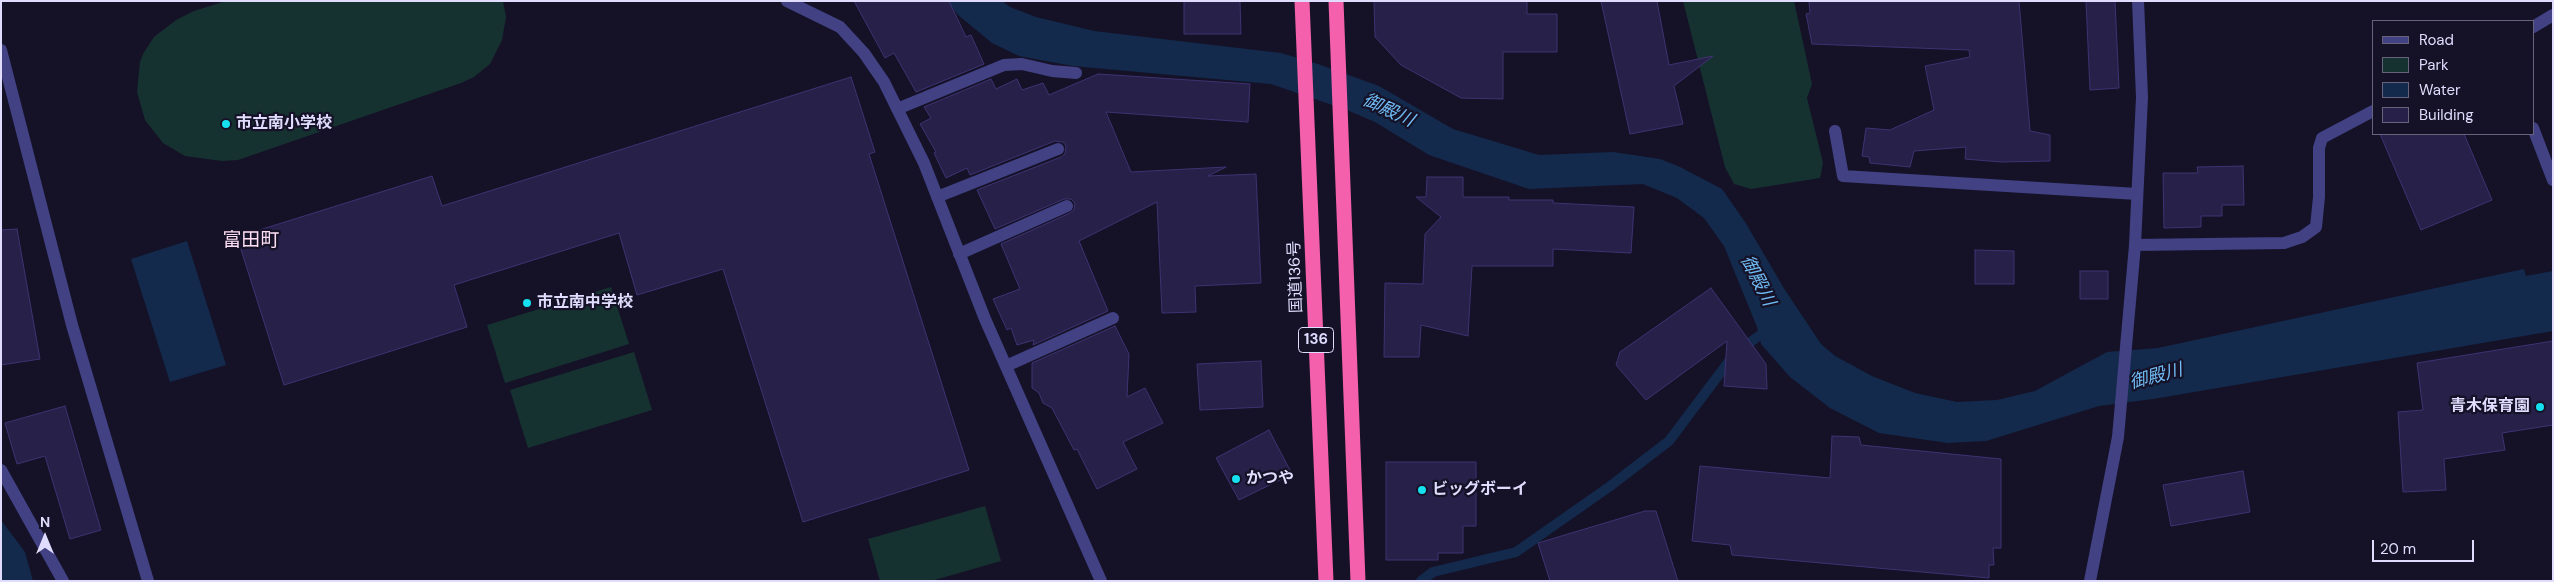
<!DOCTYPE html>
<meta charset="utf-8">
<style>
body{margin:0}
#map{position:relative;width:2554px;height:582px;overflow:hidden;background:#151228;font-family:"DM Sans",sans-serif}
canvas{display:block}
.frame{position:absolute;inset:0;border:2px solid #dfdcfd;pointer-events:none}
.legend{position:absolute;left:2372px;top:20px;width:162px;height:115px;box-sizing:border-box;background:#151228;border:1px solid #66637d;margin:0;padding:6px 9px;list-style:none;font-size:15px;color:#dfdcfd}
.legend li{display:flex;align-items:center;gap:10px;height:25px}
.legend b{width:25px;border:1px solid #66637d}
.north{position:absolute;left:20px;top:512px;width:50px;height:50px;-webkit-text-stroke:4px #151228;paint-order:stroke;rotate:0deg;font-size:14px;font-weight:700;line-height:20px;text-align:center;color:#dfdcfd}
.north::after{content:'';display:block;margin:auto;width:18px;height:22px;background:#dfdcfd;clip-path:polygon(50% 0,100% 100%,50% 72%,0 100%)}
.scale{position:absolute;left:2372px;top:540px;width:102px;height:22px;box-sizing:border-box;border:2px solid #dfdcfd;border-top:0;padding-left:6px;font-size:15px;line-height:18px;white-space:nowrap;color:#dfdcfd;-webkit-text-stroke:4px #151228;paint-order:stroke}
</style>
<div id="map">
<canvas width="2554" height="582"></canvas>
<div class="frame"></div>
<ul class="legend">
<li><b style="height:6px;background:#414184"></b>Road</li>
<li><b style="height:14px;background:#163230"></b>Park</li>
<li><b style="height:14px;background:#132a4c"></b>Water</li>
<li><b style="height:14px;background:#272048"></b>Building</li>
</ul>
<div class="north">N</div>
<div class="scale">20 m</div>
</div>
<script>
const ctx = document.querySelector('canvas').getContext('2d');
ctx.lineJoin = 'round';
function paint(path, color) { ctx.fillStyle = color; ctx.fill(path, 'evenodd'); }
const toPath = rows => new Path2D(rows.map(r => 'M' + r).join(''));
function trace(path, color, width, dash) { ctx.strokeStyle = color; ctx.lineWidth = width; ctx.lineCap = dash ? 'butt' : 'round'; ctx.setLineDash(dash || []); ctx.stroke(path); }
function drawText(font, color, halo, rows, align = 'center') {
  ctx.font = font + ' "DM Sans","Noto Sans JP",sans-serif'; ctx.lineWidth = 4.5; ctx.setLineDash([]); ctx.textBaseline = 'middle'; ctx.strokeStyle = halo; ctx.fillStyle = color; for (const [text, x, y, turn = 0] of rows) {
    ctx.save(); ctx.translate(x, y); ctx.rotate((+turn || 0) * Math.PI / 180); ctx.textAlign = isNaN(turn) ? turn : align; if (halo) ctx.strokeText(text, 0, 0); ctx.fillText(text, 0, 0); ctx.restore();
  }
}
paint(toPath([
 [226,1,503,1,506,17,502,40,490,64,474,77,461,83,238,160,222,161,185,156,163,143,145,120,137,92,140,62,143,54,154,37,176,20,194,11],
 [1683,1,1794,1,1812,84,1807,98,1823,163,1820,178,1751,189,1734,184,1725,167],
 [611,287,629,344,505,383,487,325],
 [634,352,652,410,528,448,510,390],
 [985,506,1001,561,931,581,880,581,868,539]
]), '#163230');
paint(toPath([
 [948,1,1002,1,1010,7,1036,17,1094,31,1281,53,1318,64,1379,86,1453,129,1539,155,1613,152,1660,159,1680,167,1722,189,1745,222,1785,290,1821,344,1835,356,1872,376,1915,393,1957,402,1997,400,2035,391,2107,352,2158,348,2524,269,2526,276,2553,271,2553,331,2153,399,2099,406,1986,441,1948,443,1879,433,1830,408,1790,377,1761,344,1757,327,1724,246,1704,218,1677,198,1643,184,1529,189,1429,155,1375,122,1347,110,1271,84,1073,66,1019,56,992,43,957,14],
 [187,241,226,365,170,382,131,259],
 [1,520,25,552,33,581,1,581]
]), '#132a4c');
trace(toPath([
 [1421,581,1433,572,1516,552,1609,487,1669,441,1736,352,1769,329]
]), '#132a4c', 10);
const building = toPath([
 [854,1,949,1,966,37,971,35,984,64,916,92,894,53,885,58,854,1],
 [1184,1,1240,1,1241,34,1184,34,1184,1],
 [1374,1,1527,1,1527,14,1557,14,1557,52,1503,52,1503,99,1461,98,1401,65,1375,37,1374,1],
 [1601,1,1657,1,1669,65,1713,56,1674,86,1683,124,1630,134,1601,1],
 [1809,1,2019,1,2030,131,2050,135,2050,161,2001,162,1965,159,1966,147,1914,151,1910,167,1870,163,1869,157,1862,156,1866,128,1890,130,1934,110,1925,66,1970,57,1969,50,1812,44,1806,14,1810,13,1809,1],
 [2086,1,2115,1,2119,88,2090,90,2086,1],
 [1098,74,1250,84,1248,122,1106,112,1131,172,1226,167,1208,176,1256,174,1261,283,1195,286,1196,312,1162,313,1157,202,1079,241,1108,311,1033,345,1034,340,1017,345,1011,328,1007,330,993,299,1020,289,1001,244,1070,213,1074,210,1075,203,1071,199,1064,199,995,229,977,190,1061,157,1065,154,1066,146,1063,142,1055,141,970,175,967,168,946,178,934,153,936,152,920,124,931,118,924,107,991,79,996,89,1017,79,1022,90,1043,83,1049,95,1098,74],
 [851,77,875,152,869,154,969,470,803,522,723,269,637,295,619,233,454,285,467,327,284,385,237,237,432,176,442,206,851,77],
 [2380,134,2464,134,2492,200,2421,230,2380,134],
 [2243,166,2244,205,2222,205,2222,216,2201,216,2201,227,2164,228,2163,173,2198,173,2197,167,2243,166],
 [1427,177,1463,177,1463,197,1509,197,1509,200,1553,200,1553,203,1634,207,1631,253,1553,249,1553,266,1472,266,1468,336,1421,325,1419,357,1384,357,1385,283,1423,284,1425,234,1441,217,1416,197,1426,197,1427,177],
 [17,229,40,359,1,365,1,230,17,229],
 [1975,250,2014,251,2014,284,1975,284,1975,250],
 [2080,271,2108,271,2108,299,2080,299,2080,271],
 [1711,288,1766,364,1767,389,1724,386,1727,341,1646,400,1616,365,1620,352,1711,288],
 [1115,326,1129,354,1127,397,1145,388,1163,423,1123,442,1137,469,1097,489,1077,449,1074,450,1052,408,1043,403,1039,393,1032,388,1032,363,1115,326],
 [2553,341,2553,425,2502,433,2505,450,2444,459,2446,490,2403,492,2398,412,2423,410,2417,363,2553,341],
 [1261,361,1263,407,1200,410,1197,364,1261,361],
 [65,406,101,530,70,539,45,456,17,464,5,423,65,406],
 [1269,430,1292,474,1239,500,1216,458,1269,430],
 [1832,436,1859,437,1861,445,2001,459,2001,548,1993,548,1994,565,1989,565,1989,578,1732,555,1730,545,1692,541,1700,466,1830,478,1832,436],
 [1386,462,1476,462,1476,526,1463,526,1463,553,1438,553,1438,560,1386,560,1386,462],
 [2243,471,2250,512,2171,526,2163,485,2243,471],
 [1645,511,1656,511,1678,581,1550,581,1538,543,1645,511]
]);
paint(building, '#272048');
trace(building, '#3e3372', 1);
trace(toPath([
 [787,1,840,27,864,53,884,82,924,163,985,319,1101,581],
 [2533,27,2553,15],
 [1,50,72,325,148,581],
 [897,109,1004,65,1022,64,1052,71,1076,73],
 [2533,128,2553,180],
 [1835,131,1843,176,2137,194],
 [937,197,1058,149],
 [2135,245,2284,243,2302,237,2316,227,2319,197,2319,148,2322,138,2373,111],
 [959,254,1067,206],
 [1006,366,1113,318],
 [1,470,63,581],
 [2090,581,2118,437,2135,245,2142,97,2138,1]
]), '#414184', 12);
trace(toPath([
 [1302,1,1326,581],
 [1336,1,1358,581]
]), '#f460ab', 15);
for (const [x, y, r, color] of [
 [226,124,5,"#16dfef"],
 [527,303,5,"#16dfef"],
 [2540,407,5,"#16dfef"],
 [1236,479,5,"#16dfef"],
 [1422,490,5,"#16dfef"]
]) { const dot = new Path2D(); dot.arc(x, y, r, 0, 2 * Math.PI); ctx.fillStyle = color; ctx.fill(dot); trace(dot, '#151228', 2); }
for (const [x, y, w] of [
 [1316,340,35]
]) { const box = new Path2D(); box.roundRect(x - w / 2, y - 12.5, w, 25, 4); ctx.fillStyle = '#151228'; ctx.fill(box); trace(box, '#dfdcfd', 1); }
drawText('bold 15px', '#dfdcfd', null, [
 ["136",1316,340]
]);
drawText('bold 16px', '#dfdcfd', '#151228', [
 ["市立南小学校",236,124],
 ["市立南中学校",537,303],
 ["青木保育園",2530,407,"right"],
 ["かつや",1246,479],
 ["ビッグボーイ",1432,490]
], 'left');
drawText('16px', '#dfdcfd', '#151228', [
 ["国道136号",1296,277,-92]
]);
drawText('italic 18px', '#71bcf5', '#151228', [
 ["御殿川",1388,111,25],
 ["御殿川",1757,281,63],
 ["御殿川",2156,377,-15]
]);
drawText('19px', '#fddef2', '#151228', [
 ["富田町",251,241]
]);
</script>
